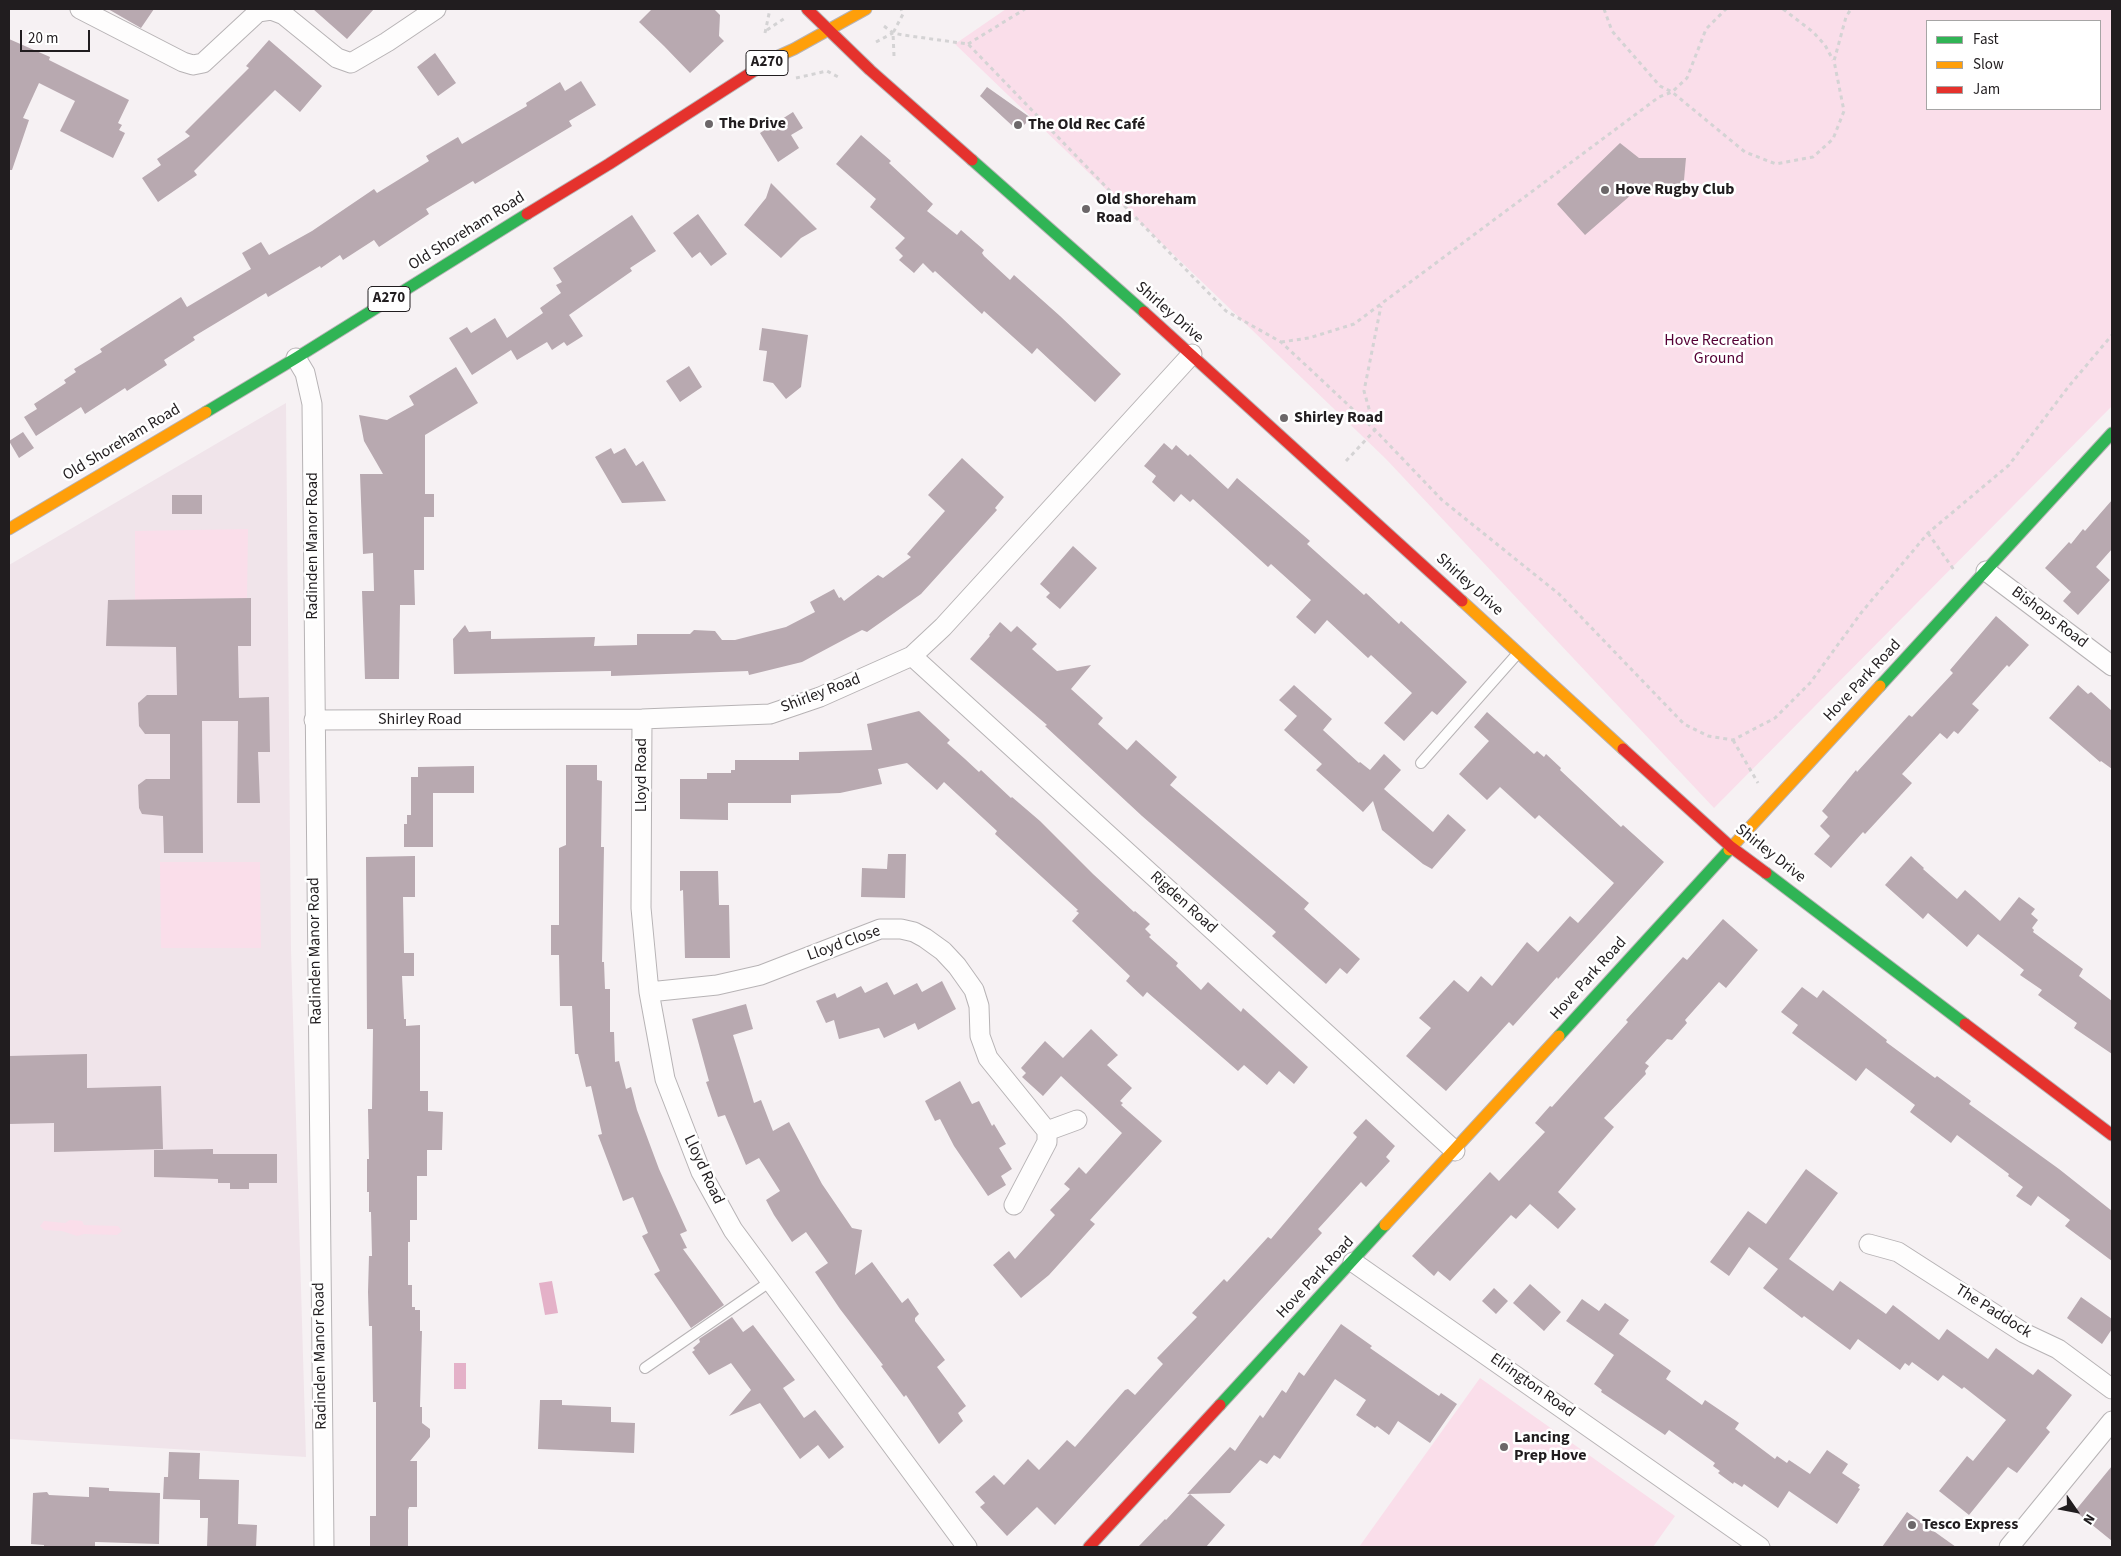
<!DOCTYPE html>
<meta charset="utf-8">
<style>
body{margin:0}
#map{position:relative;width:2121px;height:1556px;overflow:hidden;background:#f6f1f3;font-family:"Source Sans 3",sans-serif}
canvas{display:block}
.frame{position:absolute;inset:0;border:10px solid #211d1f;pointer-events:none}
.legend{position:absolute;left:1926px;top:20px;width:175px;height:90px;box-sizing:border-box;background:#fff;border:1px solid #a6a5a5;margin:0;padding:6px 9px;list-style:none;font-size:15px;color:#211d1f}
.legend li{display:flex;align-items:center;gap:10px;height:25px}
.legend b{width:25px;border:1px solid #a6a5a5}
.north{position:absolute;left:2051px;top:1486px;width:50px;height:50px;-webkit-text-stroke:4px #fff;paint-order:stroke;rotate:123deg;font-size:14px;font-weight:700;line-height:20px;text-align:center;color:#211d1f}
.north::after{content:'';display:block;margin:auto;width:18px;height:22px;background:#211d1f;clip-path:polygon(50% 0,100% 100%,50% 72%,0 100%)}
.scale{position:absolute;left:20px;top:30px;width:70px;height:22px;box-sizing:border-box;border:2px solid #211d1f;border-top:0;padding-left:6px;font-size:15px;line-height:18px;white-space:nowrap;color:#211d1f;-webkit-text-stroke:4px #fff;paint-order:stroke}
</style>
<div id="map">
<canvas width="2121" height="1556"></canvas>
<div class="frame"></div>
<ul class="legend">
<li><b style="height:6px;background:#30b455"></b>Fast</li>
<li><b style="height:6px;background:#ff9f0a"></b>Slow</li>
<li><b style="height:6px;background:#e5322d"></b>Jam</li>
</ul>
<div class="north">N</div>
<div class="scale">20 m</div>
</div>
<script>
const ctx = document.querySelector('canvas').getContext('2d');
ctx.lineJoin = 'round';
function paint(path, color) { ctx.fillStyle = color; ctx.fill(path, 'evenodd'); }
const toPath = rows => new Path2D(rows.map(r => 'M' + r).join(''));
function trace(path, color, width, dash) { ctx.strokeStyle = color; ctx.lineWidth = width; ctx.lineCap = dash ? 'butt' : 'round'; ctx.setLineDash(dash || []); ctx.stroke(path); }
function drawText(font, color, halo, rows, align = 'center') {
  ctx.font = font + ' "Source Sans 3",sans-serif'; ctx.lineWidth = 5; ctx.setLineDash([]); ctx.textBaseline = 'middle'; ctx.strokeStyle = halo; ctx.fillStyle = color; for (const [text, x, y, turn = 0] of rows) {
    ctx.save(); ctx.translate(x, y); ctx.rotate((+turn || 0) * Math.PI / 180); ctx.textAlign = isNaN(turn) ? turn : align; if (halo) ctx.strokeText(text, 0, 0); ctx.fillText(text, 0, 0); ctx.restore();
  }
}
paint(toPath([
 [286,403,291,950,306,1457,9,1439,9,565]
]), '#f0e4ea');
paint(toPath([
 [1006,9,2112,9,2112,406,1714,808,1386,459,955,44],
 [1927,21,2100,21,2100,109,1927,109],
 [248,529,247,598,135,600,135,531],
 [160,862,260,862,261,948,161,948],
 [70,1220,82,1221,84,1225,118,1226,122,1231,117,1235,84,1234,77,1236,62,1231,44,1230,40,1226,44,1221,65,1223],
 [1480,1378,1675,1516,1653,1547,1359,1547]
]), '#fadeea');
paint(toPath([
 [552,1281,558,1313,545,1315,539,1283],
 [454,1363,466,1363,466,1389,454,1389]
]), '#e4b1c8');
paint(toPath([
 [108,9,154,9,141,28],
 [313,9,374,9,347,39],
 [652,9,714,9,720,15,719,36,724,41,690,73,664,46,639,22],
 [9,39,50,57,49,60,129,100,118,123,122,125,119,130,125,133,113,158,60,131,75,101,39,83,23,118,29,120,12,170,9,170],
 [269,40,322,86,300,112,275,90,194,171,197,175,158,202,142,178,161,165,157,159,190,136,185,132,249,68,246,66],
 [435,53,456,83,438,96,417,67],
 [581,81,596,105,569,121,572,126,475,184,473,181,426,209,429,214,379,247,374,240,343,260,340,255,321,268,320,266,268,297,266,293,193,337,195,340,164,360,167,365,127,391,125,388,85,414,81,407,36,436,24,417,37,409,34,404,66,383,64,380,76,372,74,369,102,352,100,349,181,297,187,307,251,269,242,253,261,242,269,255,312,231,374,189,377,193,429,161,426,156,458,137,462,144,527,106,526,103,560,82,565,91],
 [987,87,1031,118,1018,131,980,96],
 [793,112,803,128,791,135,799,148,778,162,760,133],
 [861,135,891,161,889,163,933,204,927,211,957,235,961,230,984,250,982,253,984,256,1010,280,1014,275,1060,316,1121,374,1095,402,1037,348,1032,354,984,311,982,314,935,271,933,273,923,263,914,273,899,260,903,256,895,248,905,238,870,207,876,199,836,164],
 [1620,143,1639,158,1686,158,1683,191,1639,188,1585,235,1557,204],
 [771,183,817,229,801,238,781,258,744,225,766,198],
 [698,214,727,254,711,266,700,252,692,258,673,233],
 [632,215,656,251,630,268,632,271,569,315,583,336,567,346,564,342,552,350,547,342,517,360,511,350,472,375,449,338,467,327,471,333,495,318,507,338,543,313,540,308,561,293,556,285,562,282,553,268],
 [762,328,808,335,801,387,786,399,773,383,763,381,767,351,759,350],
 [689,366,702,387,680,402,666,381],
 [456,367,478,403,425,435,425,494,434,494,434,517,424,517,424,570,414,570,415,605,400,605,399,679,365,679,362,591,374,591,373,553,363,554,360,474,383,474,364,441,359,415,387,420,414,405,409,396],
 [23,432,34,448,19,458,9,441],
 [1164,443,1172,450,1176,445,1188,456,1190,454,1228,489,1237,478,1310,541,1307,544,1364,595,1366,593,1399,624,1401,621,1467,682,1437,715,1432,711,1404,741,1384,723,1412,693,1371,655,1368,658,1327,620,1315,634,1296,617,1311,600,1271,564,1268,567,1193,499,1190,502,1181,494,1174,502,1152,482,1156,476,1144,466],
 [611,448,614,454,625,448,636,466,643,461,666,501,622,503,595,457],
 [962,458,1004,497,995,508,997,510,921,594,867,632,862,630,802,662,749,675,748,671,611,676,611,671,454,674,453,639,465,625,469,632,491,631,491,639,595,637,594,646,637,645,637,634,690,634,694,630,715,631,722,640,735,640,786,627,815,612,810,602,834,589,839,598,841,597,844,601,878,575,883,578,911,557,907,554,945,511,928,495],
 [172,495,202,495,202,514,172,514],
 [2112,500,2112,549,2096,567,2110,580,2078,615,2063,601,2071,592,2045,568,2069,542,2071,544,2083,529,2085,531],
 [1073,546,1097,568,1060,609,1046,597,1050,593,1040,584],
 [251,598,251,646,238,646,239,698,269,697,270,752,258,752,260,803,237,803,238,721,202,721,203,853,164,853,163,816,142,814,139,808,138,785,146,779,170,779,170,734,145,734,139,726,138,703,147,695,177,695,176,647,106,646,108,600],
 [1996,616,2029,645,2009,667,2007,665,1972,704,1979,710,1958,734,1954,731,1947,739,1940,733,1902,774,1912,783,1865,834,1863,832,1831,868,1814,854,1830,836,1820,826,1828,817,1822,811,1856,770,1857,772,1909,715,1912,717,1953,673,1950,670],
 [1000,622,1011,632,1017,626,1037,644,1032,649,1057,671,1091,665,1071,689,1103,718,1098,724,1127,750,1136,740,1177,777,1170,785,1309,903,1304,909,1360,959,1347,974,1340,968,1326,984,1272,936,1276,932,1142,816,1045,726,1047,725,970,659,990,636,989,635],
 [1294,685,1332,719,1323,730,1359,763,1360,762,1370,770,1384,754,1401,770,1384,789,1433,832,1448,814,1466,830,1432,869,1423,864,1382,830,1373,801,1363,812,1316,770,1322,764,1284,730,1297,716,1279,700],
 [2078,685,2088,694,2091,692,2112,711,2112,769,2101,761,2100,762,2049,718],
 [919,711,950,740,947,743,965,759,979,772,981,770,1011,798,1012,797,1040,821,1093,874,1134,912,1135,911,1150,924,1145,929,1151,935,1149,937,1178,963,1176,966,1201,990,1208,982,1241,1012,1243,1008,1308,1067,1294,1084,1279,1071,1267,1085,1244,1065,1238,1071,1147,992,1143,997,1126,981,1130,976,1072,921,1079,913,1076,911,1078,910,995,834,997,831,944,782,937,790,907,763,878,769,882,784,840,793,791,795,791,803,728,803,728,820,680,819,680,779,707,779,707,773,731,773,731,770,735,770,735,760,799,760,799,752,872,750,867,724],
 [1487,712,1534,754,1537,751,1544,757,1546,754,1561,768,1560,770,1621,827,1623,825,1664,862,1558,979,1557,977,1513,1026,1509,1022,1446,1091,1406,1056,1431,1028,1419,1018,1454,980,1468,992,1481,976,1492,986,1527,942,1538,952,1570,916,1578,923,1614,883,1539,815,1535,819,1500,787,1487,800,1459,774,1489,741,1474,727],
 [566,765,597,765,597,780,602,781,601,847,604,847,602,962,604,962,605,989,610,989,610,1032,614,1032,615,1062,619,1061,626,1089,631,1087,637,1110,659,1169,687,1231,680,1234,687,1248,683,1249,724,1305,691,1328,654,1274,660,1271,642,1236,648,1233,633,1197,623,1201,598,1135,602,1134,591,1086,586,1087,578,1054,575,1054,572,1006,560,1006,559,955,551,955,551,925,559,925,559,848,566,845],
 [474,766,474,793,433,793,433,847,404,847,404,824,407,824,407,815,411,815,411,777,418,777,418,767],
 [888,854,906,854,905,898,861,897,862,868,887,869],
 [415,856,415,897,403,897,404,953,414,953,414,976,402,976,404,1019,406,1019,406,1026,420,1025,420,1091,428,1091,428,1111,443,1112,442,1150,427,1150,427,1176,417,1176,417,1220,410,1220,410,1242,408,1242,408,1285,412,1285,412,1307,415,1307,415,1310,420,1310,420,1331,422,1331,420,1407,422,1407,422,1423,430,1429,430,1437,410,1461,417,1461,417,1507,409,1507,408,1510,408,1547,370,1547,370,1516,376,1516,376,1402,373,1402,372,1326,369,1326,368,1292,369,1256,372,1256,371,1212,369,1212,369,1192,367,1192,367,1159,369,1159,368,1109,372,1109,373,1029,367,1029,366,857],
 [1911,856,1924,868,1923,869,1957,899,1965,890,2000,921,2019,897,2035,909,2031,914,2038,920,2032,928,2034,930,2033,932,2083,969,2079,976,2112,1001,2112,1054,2074,1028,2077,1023,2038,995,2042,990,2020,975,2024,970,1978,934,1967,947,1928,913,1923,919,1885,885],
 [680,871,718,871,719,905,729,905,730,958,685,958,683,890,680,891],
 [1723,919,1758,950,1726,988,1719,982,1685,1020,1687,1023,1672,1040,1667,1039,1645,1063,1649,1066,1645,1071,1646,1074,1604,1118,1614,1127,1558,1192,1576,1209,1558,1229,1530,1204,1516,1219,1511,1215,1450,1281,1438,1271,1434,1276,1412,1256,1490,1172,1499,1181,1545,1132,1535,1123,1550,1106,1552,1107,1628,1022,1626,1020,1683,957,1687,960],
 [942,981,956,1009,918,1030,915,1023,884,1038,879,1028,839,1039,834,1020,826,1023,816,1001,835,993,837,998,861,986,865,993,887,982,894,995,917,983,922,992],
 [1802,987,1817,998,1823,990,1887,1040,1886,1042,1935,1078,1937,1076,1971,1101,1969,1104,2059,1169,2112,1211,2112,1261,2065,1226,2070,1220,2038,1196,2031,1206,2016,1196,2023,1187,2008,1176,2009,1174,1957,1135,1951,1143,1910,1112,1915,1105,1866,1068,1856,1081,1792,1033,1798,1025,1781,1012],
 [746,1004,753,1029,733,1035,754,1103,761,1100,773,1131,789,1122,822,1184,852,1228,862,1230,855,1275,872,1262,902,1303,908,1298,919,1314,915,1318,915,1321,945,1360,937,1367,966,1406,958,1413,963,1421,939,1444,906,1395,904,1397,881,1366,883,1365,840,1309,815,1272,828,1263,806,1232,792,1242,774,1215,766,1200,780,1191,759,1158,746,1165,725,1115,718,1117,706,1082,709,1081,692,1019],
 [1091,1029,1118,1055,1107,1065,1132,1088,1120,1101,1123,1103,1121,1105,1162,1141,1090,1220,1095,1224,1049,1275,1021,1298,993,1265,1009,1251,1015,1259,1055,1215,1050,1210,1070,1189,1064,1184,1079,1167,1086,1174,1122,1133,1061,1076,1043,1096,1022,1077,1026,1073,1021,1068,1045,1041,1063,1058],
 [87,1054,87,1088,161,1086,163,1149,54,1152,54,1123,9,1124,9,1056],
 [960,1081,972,1104,979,1101,992,1126,994,1124,1006,1144,999,1148,1012,1169,1001,1176,1006,1185,988,1196,954,1146,940,1119,935,1121,925,1101],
 [1366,1119,1395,1146,1386,1157,1390,1161,1366,1187,1361,1182,1318,1229,1322,1233,1055,1525,1037,1507,1007,1536,980,1507,985,1503,975,1492,994,1475,1004,1485,1028,1459,1039,1470,1067,1440,1075,1447,1125,1390,1128,1389,1135,1395,1163,1364,1157,1358,1197,1317,1192,1313,1224,1279,1227,1282,1268,1237,1271,1239,1357,1137,1353,1133],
 [213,1149,213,1154,277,1154,277,1183,249,1183,249,1189,230,1189,230,1183,218,1183,218,1179,154,1177,154,1150],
 [1806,1169,1838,1193,1789,1259,1833,1291,1840,1281,1886,1314,1893,1305,1939,1340,1947,1329,1988,1359,1996,1348,2033,1375,2038,1369,2072,1395,2046,1428,2050,1432,2017,1473,2008,1467,1969,1515,1939,1491,1967,1456,1973,1461,2006,1420,1964,1387,1962,1389,1943,1375,1938,1381,1912,1362,1909,1366,1905,1363,1900,1370,1858,1339,1850,1350,1804,1316,1802,1318,1763,1288,1778,1269,1749,1247,1729,1276,1710,1262,1748,1211,1766,1224],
 [1530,1284,1561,1312,1544,1331,1513,1303],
 [1494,1288,1508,1301,1496,1314,1482,1301],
 [2081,1297,2112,1319,2112,1329,2102,1344,2067,1318],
 [1582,1299,1599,1311,1605,1303,1629,1320,1619,1334,1671,1371,1666,1379,1702,1405,1705,1400,1739,1423,1735,1429,1775,1459,1777,1456,1787,1463,1789,1460,1810,1474,1827,1450,1848,1464,1842,1473,1860,1485,1858,1488,1860,1489,1837,1524,1789,1491,1778,1508,1744,1484,1742,1487,1734,1482,1733,1484,1718,1473,1720,1471,1713,1466,1715,1463,1669,1430,1665,1435,1601,1392,1602,1390,1594,1384,1614,1355,1566,1321],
 [732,1317,743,1332,753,1325,795,1380,783,1388,804,1418,815,1410,844,1447,829,1459,818,1445,800,1459,760,1403,729,1416,751,1390,731,1363,709,1375,692,1352,695,1350,693,1348,700,1342,699,1339],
 [1341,1324,1372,1346,1370,1348,1430,1390,1439,1396,1441,1393,1457,1404,1430,1443,1398,1421,1389,1435,1377,1426,1375,1428,1356,1415,1366,1400,1335,1379,1280,1459,1274,1455,1267,1464,1260,1460,1230,1493,1187,1494,1230,1447,1235,1451,1260,1415,1263,1418,1282,1390,1286,1393,1299,1372,1304,1376],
 [540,1400,562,1400,562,1405,611,1407,611,1422,635,1423,634,1453,538,1449],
 [169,1452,200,1453,199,1479,239,1480,238,1524,257,1525,256,1547,207,1547,208,1518,200,1518,200,1500,163,1499,164,1477,168,1477],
 [2112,1466,2112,1541,2075,1511],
 [89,1487,109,1488,109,1491,160,1493,159,1544,95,1542,95,1547,44,1547,44,1545,31,1544,33,1493,47,1492,49,1495,89,1497],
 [1190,1494,1225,1525,1206,1547,1138,1547,1165,1519,1166,1520],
 [1907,1512,1956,1547,1882,1547]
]), '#b8a9b0');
const lane = toPath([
 [1421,763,1518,653],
 [645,1368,771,1281]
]);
const street = toPath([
 [80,9,183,62,193,65,203,63,258,12,271,10,284,15,337,58,351,63,387,42,436,9],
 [296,358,305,373,312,404,324,1547],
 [1986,571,2112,666],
 [912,656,1455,1151],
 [642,719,641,908,649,992,665,1079,701,1172,733,1230,967,1547],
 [314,720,642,719,770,714,820,697,912,656,943,627,1192,354],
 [649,992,717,985,761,975,880,929,901,929,914,932,925,938,943,951,957,966,974,990,979,1006,980,1036,988,1058,1047,1131,1047,1142,1014,1205],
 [1047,1131,1077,1120],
 [1869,1244,1898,1252,2024,1333,2058,1349,2112,1389],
 [1353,1262,1760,1547],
 [2009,1547,2112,1421]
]);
const fast = toPath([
 [972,160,1144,312],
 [206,412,296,358,527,214],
 [1880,686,2112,433],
 [1766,873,1965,1024],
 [1559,1036,1729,850],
 [1220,1405,1385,1225]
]);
const slow = toPath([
 [774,58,794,49,866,9],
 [9,529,206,412],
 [1462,601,1623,749],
 [1729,850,1880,686],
 [1385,1225,1559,1036]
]);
const jam = toPath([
 [807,9,870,70,972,160],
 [527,214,609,164,774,58],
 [1144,312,1462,601],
 [1623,749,1731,847,1766,873],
 [1965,1024,2112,1135],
 [1089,1547,1220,1405]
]);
trace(lane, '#b7b3b5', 12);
trace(street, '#b7b3b5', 21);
trace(fast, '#b7b3b5', 13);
trace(slow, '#b7b3b5', 13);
trace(jam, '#b7b3b5', 13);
trace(toPath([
 [1604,9,1612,31,1660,86,1672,92,1745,152,1776,164,1813,157,1833,139,1844,111,1834,61,1846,17,1851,9],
 [1783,9,1813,32,1825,45,1833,60],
 [884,26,893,33,903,35,968,44,1226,311,1281,342,1375,430,1442,500,1559,594,1684,724,1708,736,1733,740,1775,718,1810,683,1861,613,1928,533,2009,465,2069,386,2112,335],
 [767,30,785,18],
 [765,33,770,9],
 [876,42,893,33],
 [968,44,1025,9],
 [894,56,893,33,903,14,901,9],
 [796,78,827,71,840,78],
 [1281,342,1309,338,1354,324,1659,97,1672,92,1687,78,1706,29,1726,9,1730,9],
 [1346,461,1375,430,1364,391,1381,306],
 [1928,533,1954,570],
 [1733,740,1758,783]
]), '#d4d3d4', 3, [4, 4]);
trace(lane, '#fefdfd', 10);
trace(street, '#fefdfd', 19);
trace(fast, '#30b455', 11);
trace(slow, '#ff9f0a', 11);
trace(jam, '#e5322d', 11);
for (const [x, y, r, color] of [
 [709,124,5,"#6c6769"],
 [1018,125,5,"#6c6769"],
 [1605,190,5,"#6c6769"],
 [1086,209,5,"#6c6769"],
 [1284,418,5,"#6c6769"],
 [1504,1447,5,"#6c6769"],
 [1912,1525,5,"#6c6769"]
]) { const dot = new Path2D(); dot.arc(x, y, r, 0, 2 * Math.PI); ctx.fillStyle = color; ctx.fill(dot); trace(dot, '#fff', 2); }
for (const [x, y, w] of [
 [767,63,42],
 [389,299,42]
]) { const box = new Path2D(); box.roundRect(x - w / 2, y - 12.5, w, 25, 4); ctx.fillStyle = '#fff'; ctx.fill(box); trace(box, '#211d1f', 1); }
drawText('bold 15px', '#211d1f', null, [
 ["A270",767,63],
 ["A270",389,299]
]);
drawText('bold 16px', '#211d1f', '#fff', [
 ["The Drive",719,124],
 ["The Old Rec Café",1028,125],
 ["Hove Rugby Club",1615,190],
 ["Old Shoreham",1096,200],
 ["Road",1096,218],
 ["Shirley Road",1294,418],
 ["Lancing",1514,1438],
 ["Prep Hove",1514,1456],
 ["Tesco Express",1922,1525]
], 'left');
drawText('16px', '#211d1f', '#fff', [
 ["Old Shoreham Road",467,232,-32],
 ["Shirley Drive",1169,313,41],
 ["Old Shoreham Road",122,443,-31],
 ["Radinden Manor Road",313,546,-90],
 ["Shirley Drive",1469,585,42],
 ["Bishops Road",2049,618,37],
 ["Hove Park Road",1863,681,-47],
 ["Shirley Road",821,694,-21],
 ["Shirley Road",420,720],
 ["Lloyd Road",642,775,-90],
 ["Shirley Drive",1770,854,38],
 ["Rigden Road",1183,903,42],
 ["Lloyd Close",844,944,-20],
 ["Radinden Manor Road",316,951,-91],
 ["Hove Park Road",1589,979,-48],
 ["Lloyd Road",703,1170,65],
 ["Hove Park Road",1316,1278,-47],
 ["The Paddock",1993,1312,32],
 ["Radinden Manor Road",321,1356,-91],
 ["Elrington Road",1532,1386,35]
]);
drawText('16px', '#540035', '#fff', [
 ["Hove Recreation",1719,341],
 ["Ground",1719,359]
]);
</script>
